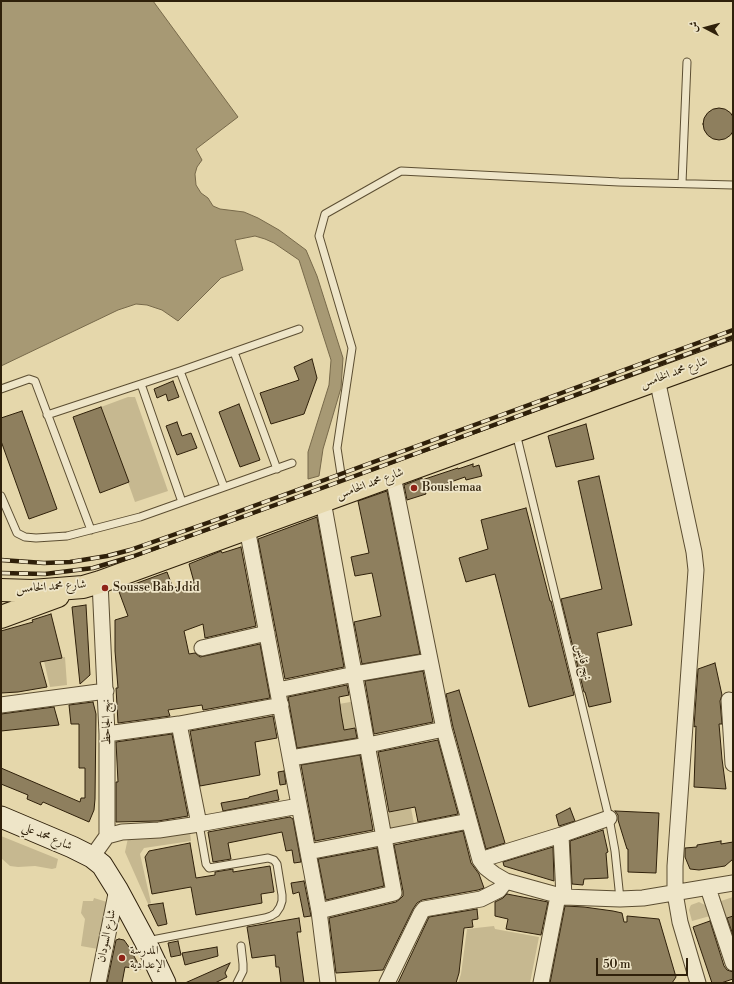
<!DOCTYPE html>
<meta charset="utf-8">
<style>
body{margin:0}
#map{position:relative;width:734px;height:984px;overflow:hidden;background:#e5d7ab;font-family:"Libre Bodoni",Amiri,serif}
canvas{display:block}
.frame{position:absolute;inset:0;border:2px solid #2f200a;pointer-events:none}
.north{position:absolute;left:686px;top:8px;width:40px;height:40px;-webkit-text-stroke:3px #eee5c8;paint-order:stroke;rotate:276deg;font-size:11px;font-weight:700;line-height:16px;text-align:center;color:#2f200a}
.north::after{content:'';display:block;margin:auto;width:14px;height:18px;background:#2f200a;clip-path:polygon(50% 0,100% 100%,50% 72%,0 100%)}
.scale{position:absolute;left:596px;top:958px;width:92px;height:18px;box-sizing:border-box;border:2px solid #2f200a;border-top:0;padding-left:5px;font-size:12px;line-height:14px;white-space:nowrap;color:#2f200a;-webkit-text-stroke:3px #eee5c8;paint-order:stroke}
</style>
<div id="map">
<canvas width="734" height="984"></canvas>
<div class="frame"></div>
<div class="north">ش</div>
<div class="scale">50 m</div>
</div>
<script>
const ctx = document.querySelector('canvas').getContext('2d');
ctx.lineJoin = 'round';
function paint(path, color) { ctx.fillStyle = color; ctx.fill(path, 'evenodd'); }
const toPath = rows => new Path2D(rows.map(r => 'M' + r).join(''));
function trace(path, color, width, dash) { ctx.strokeStyle = color; ctx.lineWidth = width; ctx.lineCap = dash ? 'butt' : 'round'; ctx.setLineDash(dash || []); ctx.stroke(path); }
function drawText(font, color, halo, rows, align = 'center') {
  ctx.font = font + ' "Libre Bodoni",Amiri,serif'; ctx.lineWidth = 3.5; ctx.setLineDash([]); ctx.textBaseline = 'middle'; ctx.strokeStyle = halo; ctx.fillStyle = color; for (const [text, x, y, turn = 0] of rows) {
    ctx.save(); ctx.translate(x, y); ctx.rotate((+turn || 0) * Math.PI / 180); ctx.textAlign = isNaN(turn) ? turn : align; if (halo) ctx.strokeText(text, 0, 0); ctx.fillText(text, 0, 0); ctx.restore();
  }
}
paint(toPath([
 [128,397,135,397,168,491,135,502,101,407],
 [65,657,67,685,50,687,44,661],
 [356,701,360,727,344,730,339,704],
 [411,808,414,824,390,829,386,813],
 [190,832,191,841,144,848,140,854,151,903,148,904,125,852,128,838],
 [1,836,58,859,56,868,52,869,35,866,18,867,10,866,1,858],
 [733,897,733,916,726,918,721,901],
 [94,898,107,902,98,949,81,946,85,919,81,913,83,901,93,901],
 [699,902,707,906,710,916,692,921,689,910,690,907,691,905],
 [494,926,495,929,539,937,530,983,458,983,461,974,467,929]
]), '#c6b890');
const water = toPath([
 [1,1,153,1,238,117,196,149,202,160,197,167,195,174,196,185,201,193,208,198,213,206,220,209,244,212,258,218,279,230,306,250,317,276,343,358,341,388,323,449,319,476,308,479,308,452,329,385,331,360,299,260,274,243,265,239,255,236,235,240,243,270,221,278,178,321,162,310,147,305,136,304,118,310,1,366,1,1]
]);
paint(water, '#a79974');
trace(water, '#77694a', 1);
const building = toPath([
 '703 124a16 16 0 1 1 32 0a16 16 0 1 1-32 0Z',
 [312,359,317,378,304,414,271,424,260,393,299,380,294,367,312,359],
 [173,381,179,397,168,401,166,394,157,398,154,389,173,381],
 [239,404,260,460,240,467,219,412,239,404],
 [101,407,129,482,100,493,73,417,101,407],
 [22,411,57,509,29,519,1,441,1,418,22,411],
 [177,422,182,436,191,433,197,448,177,455,166,426,177,422],
 [586,424,594,459,556,467,548,436,586,424],
 [473,464,473,467,479,465,482,476,466,480,465,477,425,491,426,494,407,500,404,485,422,478,422,480,458,468,458,469,473,464],
 [599,476,632,625,597,633,611,702,589,707,585,692,584,692,561,599,602,589,578,481,599,476],
 [387,491,420,654,362,664,354,622,381,616,372,573,355,576,351,557,369,553,358,501,387,491],
 [526,508,550,601,551,601,574,695,529,707,495,574,466,582,459,558,488,549,481,520,526,508],
 [317,517,344,667,285,679,258,539,317,517],
 [241,547,256,626,205,638,203,624,184,631,189,654,195,653,200,657,260,644,270,698,203,710,202,705,168,710,170,716,118,723,116,688,118,688,115,651,115,620,128,616,118,589,128,585,129,586,167,572,173,588,194,582,189,564,221,551,222,553,241,547],
 [86,605,90,675,80,684,72,607,86,605],
 [51,614,62,658,40,662,47,687,18,692,1,693,1,631,33,622,32,620,51,614],
 [715,663,722,695,720,701,722,724,719,724,722,759,726,789,694,787,696,726,694,727,698,669,715,663],
 [423,671,433,722,374,734,365,681,423,671],
 [347,685,349,695,339,697,341,713,344,730,355,728,357,738,297,748,288,697,347,685],
 [459,690,505,843,486,849,453,727,446,694,459,690],
 [93,702,96,714,95,799,94,810,89,822,43,802,41,805,27,799,28,795,1,784,1,768,80,802,81,798,85,798,85,768,79,768,79,724,71,724,69,705,93,702],
 [54,707,59,725,1,731,1,714,54,707],
 [273,716,277,738,255,742,260,775,200,786,190,731,273,716],
 [172,734,188,816,158,821,116,822,116,782,118,782,116,742,172,734],
 [438,740,458,814,418,822,415,807,389,812,378,752,438,740],
 [360,755,373,830,315,841,301,765,360,755],
 [284,771,286,784,280,785,278,772,284,771],
 [277,790,279,800,223,811,221,803,249,798,249,797,277,790],
 [570,808,575,821,559,826,556,815,570,808],
 [615,811,659,813,656,873,628,872,628,849,627,849,618,820,618,815,615,811],
 [290,817,293,819,301,862,294,863,292,850,286,851,282,832,228,843,231,859,213,862,208,832,290,817],
 [603,830,608,852,606,853,608,878,584,879,583,885,572,884,570,841,603,830],
 [463,831,471,863,479,874,484,888,478,890,422,900,417,903,413,909,383,970,336,973,329,918,396,902,400,899,403,896,403,891,394,845,463,831],
 [721,841,721,844,733,842,733,859,725,866,699,870,690,869,685,857,685,848,697,847,697,845,721,841],
 [190,843,196,878,215,875,215,872,233,869,233,872,270,866,274,892,261,894,262,903,196,915,191,887,152,894,145,857,149,851,190,843],
 [553,847,554,881,504,866,503,862,553,847],
 [377,848,384,886,326,900,318,859,377,848],
 [304,881,311,916,304,917,299,892,293,894,291,883,304,881],
 [507,894,548,902,541,935,506,929,508,919,495,916,495,902,503,898,507,894],
 [163,903,167,924,158,926,148,905,163,903],
 [565,906,584,907,613,911,622,913,624,922,627,922,627,916,659,919,676,977,672,983,550,983,565,906],
 [477,909,478,919,472,920,473,927,464,928,459,973,456,983,398,983,429,917,477,909],
 [733,916,733,935,727,918,733,916],
 [299,918,301,932,297,932,304,983,281,983,279,967,276,967,275,955,252,958,247,927,299,918],
 [710,921,724,966,727,970,733,972,733,979,721,983,712,983,693,927,710,921],
 [119,939,124,940,129,947,141,969,125,967,122,983,107,983,116,940,119,939],
 [178,941,181,955,171,957,168,943,178,941],
 [217,947,218,956,185,965,182,953,217,947],
 [230,963,225,973,227,977,215,983,185,983,230,963]
]);
paint(building, '#8e7f5e');
trace(building, '#2f200a', 1);
const lane = toPath([
 [682,183,687,62],
 [234,352,277,469],
 [180,371,224,487],
 [141,384,182,502],
 [1,389,29,379,35,381,91,530],
 [47,415,180,371,299,329],
 [516,433,609,818,615,851,620,899],
 [347,490,341,474,337,448,352,348,319,236,325,214,401,171,619,182,733,185],
 [1,496,17,533,25,537,36,538,67,536,140,517,292,463],
 [147,941,265,918,271,916,276,913,280,907,282,901,282,895,277,864,274,860,268,858,209,868,206,864,199,824],
 [237,983,243,971,243,964,241,946]
]);
const street = toPath([
 [657,379,694,552,696,570,675,866,675,893,680,922,698,983],
 [393,476,444,729,480,860,485,867,494,874,506,881,564,897,620,899,643,898,733,883],
 [247,528,319,911,328,983],
 [202,648,267,633],
 [278,690,355,674,430,661],
 [729,700,733,764],
 [1,705,106,691],
 [179,724,199,824],
 [107,734,179,724,281,705],
 [291,758,368,745,444,729],
 [561,835,564,897],
 [107,836,122,832,159,830,199,824,299,806],
 [308,852,469,821],
 [92,857,107,836,107,734,100,582],
 [480,860,561,835,609,818],
 [708,888,733,963],
 [319,911,394,893,323,501],
 [98,983,117,889],
 [387,983,421,913,424,909,481,899,499,890,506,881],
 [541,983,558,896]
]);
const secondary = toPath([
 [1,817,72,847,92,857,102,865,117,889,145,941,165,983]
]);
const primary = toPath([
 [1,590,32,591,83,587,100,582,733,352],
 [1,617,58,596]
]);
trace(lane, '#5c4e32', 9);
trace(street, '#5c4e32', 17);
trace(secondary, '#2f200a', 23);
trace(primary, '#2f200a', 24);
trace(lane, '#eee5c8', 7);
trace(street, '#eee5c8', 15);
trace(secondary, '#eee5c8', 21);
trace(primary, '#e5d7ab', 22);
const rail = toPath([
 [1,560,44,563,70,562,107,556,130,550,210,522,733,330],
 [1,573,45,574,93,568,134,556,344,480,733,337]
]);
trace(rail, '#2f200a', 4.5);
trace(rail, '#eee5c8', 3, [9]);
for (const [x, y, r, color] of [
 [414,488,4,"#8f2418"],
 [105,588,4,"#8f2418"],
 [122,958,4,"#8f2418"]
]) { const dot = new Path2D(); dot.arc(x, y, r, 0, 2 * Math.PI); ctx.fillStyle = color; ctx.fill(dot); trace(dot, '#eee5c8', 1.5); }
drawText('12px', '#2f200a', '#eee5c8', [
 ["شارع محمد الخامس",674,373,-20],
 ["شارع محمد الخامس",370,484,-20],
 ["شارع محمد الخامس",51,587,-4],
 ["نهج قابس",583,662,76],
 ["نهج الجاحظ",107,722,-91],
 ["شارع محمد علي",47,837,23],
 ["شارع السودان",107,936,-78]
]);
drawText('12px', '#2f200a', '#eee5c8', [
 ["Bouslemaa",422,488],
 ["Sousse Bab Jdid",113,588],
 ["المدرسة",130,951],
 ["الإعدادية",130,965]
], 'left');
</script>
